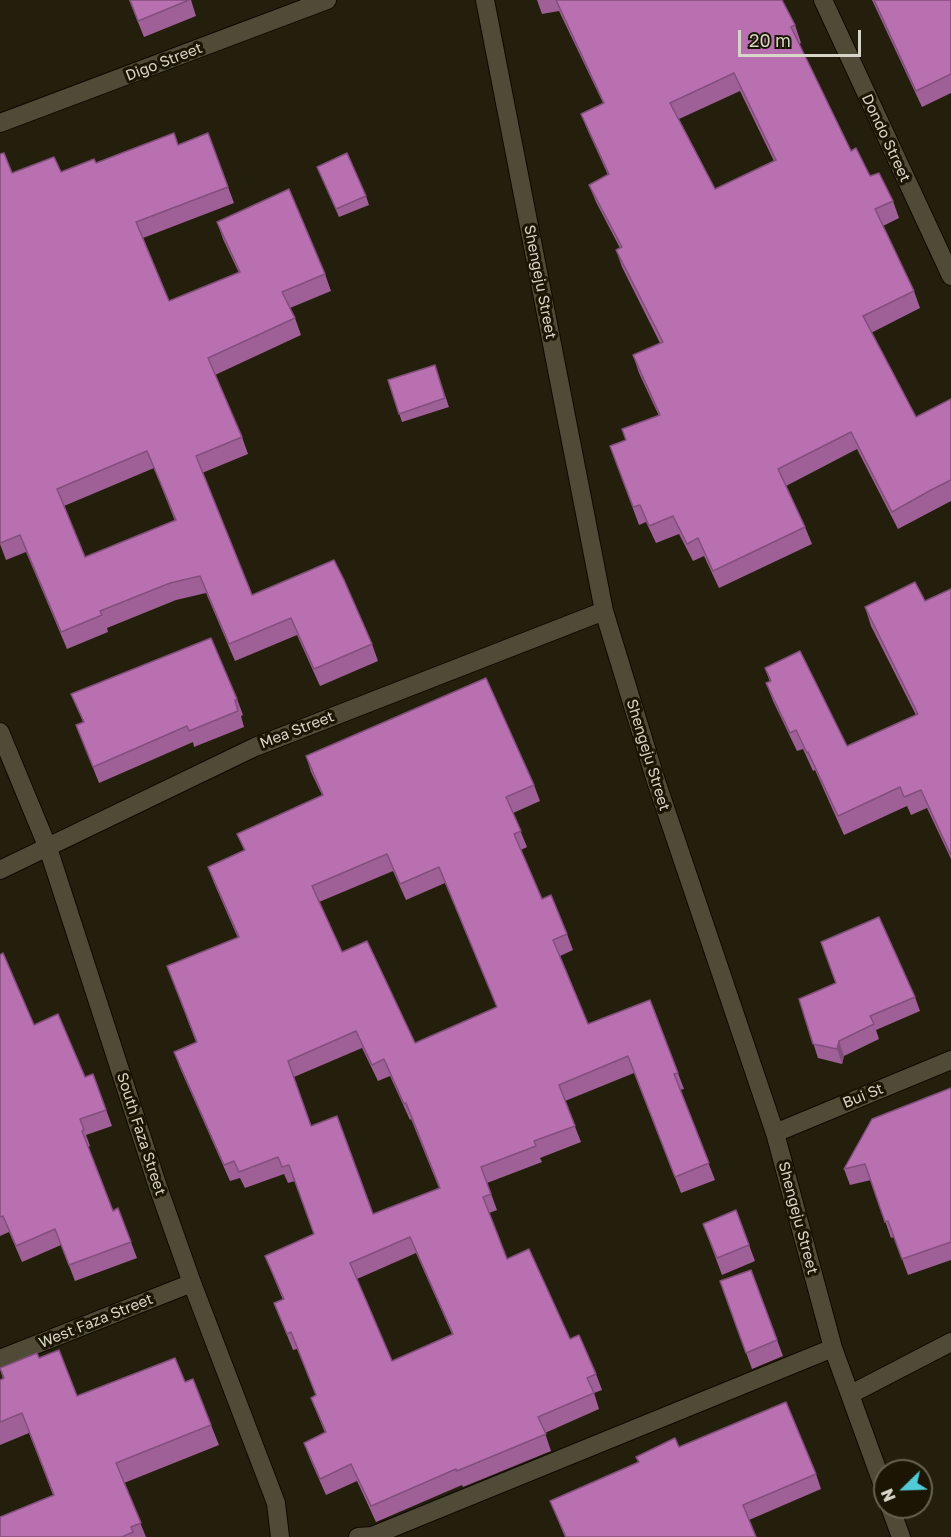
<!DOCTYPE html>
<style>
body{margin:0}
#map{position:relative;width:951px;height:1537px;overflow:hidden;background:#241f0c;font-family:"Golos Text",sans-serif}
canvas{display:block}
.north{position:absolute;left:873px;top:1459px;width:60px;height:60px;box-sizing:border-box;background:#1b1604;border:2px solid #666252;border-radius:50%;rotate:247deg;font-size:16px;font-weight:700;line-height:24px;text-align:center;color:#d7d4c8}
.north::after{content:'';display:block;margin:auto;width:21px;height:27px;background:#52cbd8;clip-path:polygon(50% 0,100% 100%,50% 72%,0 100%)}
.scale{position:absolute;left:738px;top:30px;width:123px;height:27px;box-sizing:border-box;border:3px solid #d7d4c8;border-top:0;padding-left:8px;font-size:18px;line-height:21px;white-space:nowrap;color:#d7d4c8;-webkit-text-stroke:4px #1b1604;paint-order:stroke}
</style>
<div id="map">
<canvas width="951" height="1537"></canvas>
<div class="north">N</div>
<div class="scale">20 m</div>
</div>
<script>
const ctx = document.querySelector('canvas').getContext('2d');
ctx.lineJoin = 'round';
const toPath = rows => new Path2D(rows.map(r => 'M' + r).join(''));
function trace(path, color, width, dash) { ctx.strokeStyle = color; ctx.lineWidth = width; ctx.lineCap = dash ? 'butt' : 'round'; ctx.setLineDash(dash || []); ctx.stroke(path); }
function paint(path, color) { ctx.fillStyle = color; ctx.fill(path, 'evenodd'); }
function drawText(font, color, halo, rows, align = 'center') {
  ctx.font = font + ' "Golos Text",sans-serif'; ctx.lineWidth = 6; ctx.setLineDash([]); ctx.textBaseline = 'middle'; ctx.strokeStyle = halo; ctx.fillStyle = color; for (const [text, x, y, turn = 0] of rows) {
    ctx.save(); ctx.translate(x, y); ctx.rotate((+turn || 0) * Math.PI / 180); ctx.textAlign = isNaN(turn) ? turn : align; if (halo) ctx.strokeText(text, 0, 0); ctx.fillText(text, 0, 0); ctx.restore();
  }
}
const minor = toPath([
 [485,0,604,611,656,781,775,1133,833,1348,885,1491],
 [823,0,951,276],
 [0,123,327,0],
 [0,732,48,848,157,1184,192,1283,276,1503,280,1537],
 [0,870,255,747,604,611],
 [775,1133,951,1060],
 [0,1359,192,1283],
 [851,1394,951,1342],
 [890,1507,901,1537],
 [358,1537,372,1536,833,1348]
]);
trace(minor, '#0e0900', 20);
trace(minor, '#504b36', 18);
paint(toPath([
 [129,0,191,0,196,16,144,37],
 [537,0,782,0,795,25,801,43,799,44,851,151,870,176,893,201,899,218,883,226,914,291,920,308,871,333,916,417,951,399,951,501,898,529,857,449,786,486,805,527,812,544,719,588,704,556,693,561,679,534,656,543,646,522,639,525,610,446,626,440,659,416,639,373,633,355,660,343,622,267,616,250,620,248,596,202,589,185,608,175,588,131,581,114,603,103,559,11,542,14],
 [740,91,774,161,715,189,679,119],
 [872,0,951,0,951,93,922,107],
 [208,133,234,203,143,238,169,301,239,273,223,239,217,222,325,274,331,291,290,308,295,318,301,335,215,375,242,437,248,454,202,473,252,595,372,644,378,661,320,686,297,635,235,661,206,593,176,600,107,628,108,632,67,649,26,552,6,560,0,544,0,154,12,173,61,172,96,163,178,145],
 [154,468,175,521,85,557,64,506],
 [317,167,366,196,369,205,339,217],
 [438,374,449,407,402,422,388,380],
 [951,589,951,859,927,808,911,815,907,806,844,835,815,770,813,771,803,749,797,751,773,701,766,683,770,682,765,668,847,746,916,715,871,626,865,607,925,601],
 [71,694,237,699,243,715,241,716,244,727,194,747,193,742,99,783,76,725,83,722],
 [306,756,534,785,540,801,513,813,527,847,521,850,542,899,567,934,573,950,560,956,588,1024,650,1000,684,1089,680,1090,715,1180,681,1193,634,1073,565,1101,581,1142,540,1158,542,1162,487,1183,497,1210,489,1213,507,1259,570,1339,596,1374,602,1390,594,1393,599,1409,545,1433,551,1451,463,1487,462,1485,376,1522,357,1481,326,1495,310,1459,304,1443,325,1433,311,1398,316,1395,297,1349,293,1350,274,1303,283,1300,265,1256,314,1234,295,1181,288,1183,284,1174,245,1188,240,1178,230,1181,180,1068,174,1052,196,1042,167,966,238,938,214,883,208,867,244,850,237,834,322,795,311,772],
 [393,871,406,900,445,883,497,1007,415,1043,342,952,319,902],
 [362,1048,378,1081,390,1076,410,1120,411,1119,439,1188,373,1214,311,1126,294,1077],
 [416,1253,452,1334,392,1361,357,1279],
 [0,955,34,1025,85,1077,93,1074,112,1126,86,1135,90,1146,88,1147,113,1211,118,1208,137,1258,75,1281,61,1245,22,1262,9,1232,0,1236],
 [915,997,920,1011,876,1030,879,1039,844,1056,842,1064,818,1058,799,999],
 [951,1088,951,1260,908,1275,894,1237,891,1238,871,1180,850,1185,844,1169],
 [736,1210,755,1261,722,1275,703,1224],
 [751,1270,783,1356,752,1369,720,1281],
 [39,1358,77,1396,185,1382,211,1425,219,1445,124,1483,146,1537,0,1537,53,1495,29,1433,0,1445,0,1380,3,1379,0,1368],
 [679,1447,816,1474,821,1489,749,1520,756,1537,565,1537,550,1501,638,1462,636,1457]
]), '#9f6098');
paint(toPath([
 [839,1041,844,1056,842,1064,837,1049]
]), '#824e7c');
const building = toPath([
 [130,0,189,0,138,21,130,0],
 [556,0,782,0,795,25,791,27,851,151,856,148,870,176,879,173,893,201,875,209,914,291,863,316,916,417,951,399,951,480,931,490,892,512,851,432,778,469,805,527,713,571,698,538,687,544,673,516,649,526,640,505,633,507,610,446,626,440,622,429,660,415,633,355,663,342,616,250,622,247,589,185,609,174,581,114,604,103,556,0],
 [734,73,776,160,715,189,670,103,734,73],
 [874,0,951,0,951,74,916,91,874,0],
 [174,133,178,145,208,133,228,187,136,222,169,301,240,272,217,222,289,189,325,274,282,292,295,318,208,358,242,437,196,456,252,595,334,560,344,580,372,644,314,669,291,618,229,644,200,576,170,583,100,611,102,615,61,632,20,535,0,543,0,154,4,153,12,173,54,157,61,172,94,159,96,163,174,133],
 [147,451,176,520,85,557,57,489,147,451],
 [347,153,366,196,336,209,317,167,347,153],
 [435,365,445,398,399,414,388,380,435,365],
 [915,582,925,601,951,589,951,855,921,790,904,797,900,787,838,816,808,752,807,753,796,730,790,733,766,683,771,681,765,668,800,651,847,746,918,714,865,607,915,582],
 [211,638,237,699,235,700,238,711,189,731,187,726,93,767,76,725,84,722,71,694,211,638],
 [486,678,534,785,506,797,521,831,514,834,542,899,551,895,567,934,553,940,588,1024,650,1000,678,1073,674,1074,709,1163,675,1177,628,1056,559,1085,575,1126,534,1141,536,1146,481,1167,491,1194,483,1197,507,1259,529,1249,570,1339,579,1335,596,1374,587,1378,594,1393,538,1417,546,1434,457,1471,456,1469,371,1506,351,1464,320,1479,304,1443,326,1432,311,1398,316,1395,291,1332,287,1334,274,1303,284,1299,265,1256,314,1234,289,1165,282,1167,278,1157,239,1172,234,1161,224,1165,174,1052,197,1042,167,966,239,937,208,867,245,850,237,834,323,795,306,756,486,678],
 [387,854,400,884,439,867,497,1007,415,1043,367,941,342,952,312,886,387,854],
 [356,1031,372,1065,384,1059,404,1104,406,1103,440,1188,373,1214,337,1116,311,1126,288,1061,356,1031],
 [410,1237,453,1334,392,1361,350,1263,410,1237],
 [879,917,915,997,870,1016,874,1024,839,1041,837,1049,813,1044,799,999,836,983,821,942,879,917],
 [3,953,34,1025,58,1014,85,1077,93,1074,106,1110,80,1119,84,1130,82,1131,113,1211,118,1208,131,1242,69,1265,55,1229,16,1246,3,1216,0,1217,0,955,3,953],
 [951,1088,951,1242,902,1259,888,1221,885,1222,865,1164,844,1169,872,1119,951,1088],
 [736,1210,749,1245,717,1258,703,1224,736,1210],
 [751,1270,777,1340,746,1353,720,1281,751,1270],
 [59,1350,77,1396,175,1358,185,1382,193,1379,211,1425,116,1463,141,1523,131,1527,133,1532,122,1537,0,1537,0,1517,54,1495,22,1413,0,1422,0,1380,4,1378,0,1368,37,1353,39,1358,59,1350],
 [786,1402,816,1474,743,1505,756,1537,566,1537,550,1501,639,1462,636,1457,675,1438,679,1447,786,1402]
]);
paint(building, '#b970b1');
trace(building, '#824e7c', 1.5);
drawText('15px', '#d7d4c8', '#1b1604', [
 ["Digo Street",164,62,-21],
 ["Dondo Street",886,138,65],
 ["Shengeju Street",540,282,79],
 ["Mea Street",297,730,-21],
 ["Shengeju Street",648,755,73],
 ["Bui St",863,1096,-22],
 ["South Faza Street",141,1134,72],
 ["Shengeju Street",798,1218,75],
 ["West Faza Street",96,1321,-22]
]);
</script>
